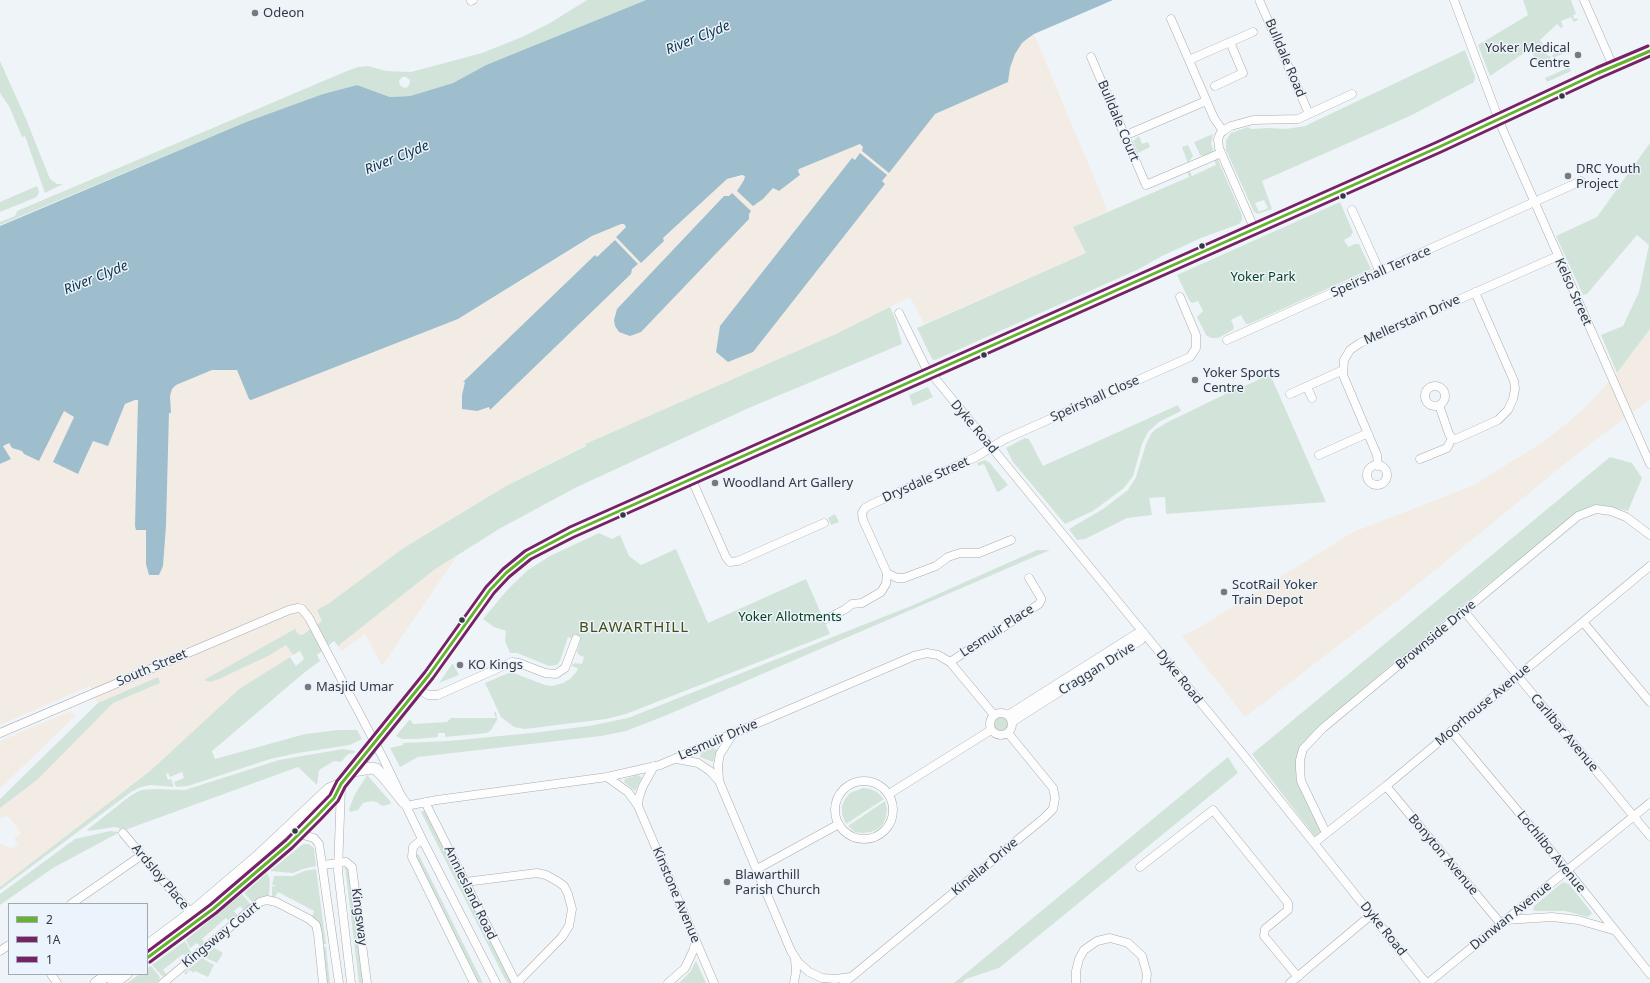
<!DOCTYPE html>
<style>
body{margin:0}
#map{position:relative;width:1650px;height:983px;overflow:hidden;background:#eff4f9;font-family:"Noto Sans",sans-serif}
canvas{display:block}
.legend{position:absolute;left:8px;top:903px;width:140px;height:72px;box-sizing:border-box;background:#ebf3fd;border:1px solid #a2a8b0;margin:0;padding:5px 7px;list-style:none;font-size:12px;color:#35383c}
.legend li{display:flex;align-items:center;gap:8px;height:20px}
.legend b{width:20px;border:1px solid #a2a8b0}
</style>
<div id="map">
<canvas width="1650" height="983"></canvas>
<ul class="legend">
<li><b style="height:5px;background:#65b32e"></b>2</li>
<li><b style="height:5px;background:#772166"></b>1A</li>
<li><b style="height:5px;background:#772166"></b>1</li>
</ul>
</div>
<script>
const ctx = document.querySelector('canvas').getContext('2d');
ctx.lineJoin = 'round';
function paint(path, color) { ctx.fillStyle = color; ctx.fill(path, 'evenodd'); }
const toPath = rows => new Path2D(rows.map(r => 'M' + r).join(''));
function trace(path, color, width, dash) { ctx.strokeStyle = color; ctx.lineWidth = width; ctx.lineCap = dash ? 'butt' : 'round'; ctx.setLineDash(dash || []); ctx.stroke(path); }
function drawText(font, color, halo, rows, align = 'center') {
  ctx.font = font + ' "Noto Sans",sans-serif'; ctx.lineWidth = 3; ctx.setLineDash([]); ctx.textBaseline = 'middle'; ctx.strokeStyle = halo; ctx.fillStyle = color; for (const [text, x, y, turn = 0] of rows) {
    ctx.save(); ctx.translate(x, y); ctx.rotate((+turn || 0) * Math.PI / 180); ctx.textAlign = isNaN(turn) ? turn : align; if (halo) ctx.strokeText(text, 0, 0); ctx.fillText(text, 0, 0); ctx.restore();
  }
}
paint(toPath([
 [1034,34,1108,211,1073,227,1086,253,924,324,910,297,838,333,585,444,586,445,506,486,414,541,327,605,322,621,286,645,293,655,239,689,150,771,0,887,0,843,12,849,18,844,14,839,21,833,8,816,0,818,0,799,98,703,90,686,0,725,0,464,11,459,3,445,9,442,13,448,22,451,64,411,74,417,53,462,93,441,118,421,126,403,135,400,138,401,146,530,146,564,163,566,166,526,169,413,171,413,170,396,172,389,176,385,212,370,237,370,251,399,458,319,600,232,623,223,626,227,616,236,664,241,662,239,724,180,744,176,745,179,737,191,755,204,757,203,773,188,779,191,800,176,798,171,799,169,858,145,863,147,862,151,1008,77,1012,60,1018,48,1022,43],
 [1650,329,1650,399,1578,453,1402,597,1245,717,1182,636,1200,627,1353,532,1472,486,1543,442,1582,411,1617,373],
 [457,556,382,666,365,634,341,652,338,646,434,570],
 [68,712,73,713,75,716,0,789,0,741]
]), '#f3ece5');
paint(toPath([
 [587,0,646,0,486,65,453,83,410,96,390,97,357,85,323,94,246,122,0,225,0,222,15,216,17,211,347,71,358,67,368,66,386,71,411,72,482,53,522,37,550,23],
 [402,77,406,77,410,80,409,85,406,88,402,87,400,85,399,81],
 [1523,0,1571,0,1576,14,1573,15,1574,19,1577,18,1578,20,1574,22,1571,17,1561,21,1563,27,1561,28,1557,24,1540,40,1547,50,1545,51,1548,56,1550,56,1551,59,1538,65,1530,49,1490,76,1478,45,1528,15],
 [1569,47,1571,50,1553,58,1552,55],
 [1465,50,1475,77,1474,82,1412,115,1262,181,1272,209,1258,214,1254,212,1226,150,1226,140,1231,133,1248,127,1251,129,1269,128,1286,129,1305,126],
 [1264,200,1268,208,1259,212,1255,203],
 [0,61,26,119,50,179,57,184,63,184,45,193,25,136,22,137,10,108,0,93],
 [1570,67,1571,71,1547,82,1545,78],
 [1213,134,1211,144,1214,152,1205,156,1200,155,1194,142],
 [1139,136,1142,144,1148,142,1150,147,1138,153,1133,141],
 [1650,143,1650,329,1617,373,1601,335,1623,326,1639,292,1649,245,1637,235,1587,294,1583,295,1556,236,1597,217],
 [1188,145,1193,156,1188,163,1182,147],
 [1217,158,1242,215,1242,220,1239,224,1201,238,1162,256,1139,269,935,360,932,359,917,328,1086,253,1073,227,1189,177,1187,171,1189,170,1192,176,1216,165,1214,159],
 [37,186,39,192,37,197,0,212,0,202],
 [1340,202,1353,232,1351,236,1344,240,1348,247,1355,244,1359,244,1371,269,1249,324,1246,324,1241,315,1231,320,1234,327,1233,330,1218,338,1211,338,1206,335,1197,317,1203,311,1198,301,1192,303,1189,300,1177,275],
 [890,307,896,321,902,344,751,407,655,451,575,488,499,529,434,570,338,646,334,641,317,655,320,661,305,672,212,751,215,759,305,734,338,730,357,730,362,739,350,745,298,753,270,759,188,786,176,787,174,782,184,778,182,772,170,777,168,773,166,774,168,780,171,779,174,787,151,785,141,787,131,792,0,890,0,887,150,771,239,689,290,657,296,666,304,659,300,651,293,655,286,645,268,656,219,679,210,682,204,680,295,629,298,634,302,635,322,621,317,610,328,604,405,547,506,486,586,446,585,444,838,333],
 [1270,374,1326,502,1166,514,1165,497,1149,498,1152,515,1127,518,1085,539,1077,540,1069,529,1103,509,1128,490,1136,477,1146,444,1151,434,1156,429,1168,422,1244,385,1245,386],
 [928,387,933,397,913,406,909,395],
 [1178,405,1181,411,1159,422,1148,432,1142,444,1133,476,1124,488,1093,511,1065,524,1013,462,1006,448,1025,438,1029,439,1043,466],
 [1610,457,1632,463,1642,478,1628,511,1605,506,1593,506,1578,513,1482,589,1391,665,1312,733,1301,747,1296,757,1296,778,1322,832,1316,838,1252,754],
 [985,460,990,463,1008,485,1000,491,997,492,984,464,978,466,977,463],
 [835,514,839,522,831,525,828,518],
 [599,533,612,539,620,535,629,556,641,565,676,549,708,623,806,579,830,634,626,714,606,719,525,729,514,727,501,717,485,683,511,672,545,685,552,686,563,683,570,679,577,671,578,668,572,666,572,665,575,663,582,664,584,657,579,655,577,652,580,641,568,637,560,661,557,665,549,666,517,653,510,653,505,641,506,631,494,627,483,619,508,589,528,570,550,556],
 [1037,550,1050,550,667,715,626,731,601,736,418,757,400,767,390,748,403,745,403,743,449,741,531,733,589,726,628,718,911,606],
 [452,664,453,664,459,675,439,683],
 [158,677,160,683,113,703,37,780,1,807,0,809,0,799,98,703],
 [496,712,497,720,491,730,487,733,445,737,445,733,438,733,438,737,417,739,402,739,396,736,410,719,413,724,447,722,451,718,496,718,494,713],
 '994 724a7 7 0 1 1 14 0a7 7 0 1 1-14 0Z',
 [713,748,717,750,713,762,700,757,701,753],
 [343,749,355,751,354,753,348,754,341,762,334,761,319,770,317,785,298,767,125,830,115,827,89,831,87,830,130,796,141,790,154,789,185,790,279,760],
 [1228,757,1238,773,999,968,966,979,962,983,954,983],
 [367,775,390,801,391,804,382,806,377,802,371,801,363,803,358,810,350,812,349,809,355,794],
 [637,775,640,776,642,778,635,791,624,782,625,779],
 [863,788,870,789,877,792,884,799,846,824,842,814,842,806,845,799,850,793],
 [885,801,887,809,886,817,883,824,878,829,871,832,863,833,855,832,848,826],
 [425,810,512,983,508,983,505,979,421,812],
 [110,831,120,832,53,868,0,905,0,894,75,839],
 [303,844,309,844,314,848,316,866,303,869,293,873,270,871],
 [417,854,419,855,483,983,479,983,415,857],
 [345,867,348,868,363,983,359,983],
 [316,869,326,944,322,944,312,917,314,911,278,892,275,897,272,897,272,887,276,885,272,885,274,876,293,876,304,871],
 [267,873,270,879,269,897,253,903,244,893],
 [1563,882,1569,884,1592,913,1588,917,1565,911,1536,911,1533,910,1534,906],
 [242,894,251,905,244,911,240,906,234,911,238,916,230,922,226,918,202,939,205,943,201,947,197,943,190,948,186,940],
 [185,941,192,954,187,958,183,954,163,970,167,975,162,976,152,965],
 [323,947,326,947,330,983,326,983],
 [214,948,223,953,217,963,204,957],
 [202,958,214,965,208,977,195,971,194,973,189,970,186,975,184,973],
 [696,961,706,983,679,983,690,972],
 [151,966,160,977,158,983,127,983,140,974,147,974,147,968]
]), '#d2e4d9');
paint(toPath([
 [646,0,1113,0,1034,34,1027,39,1022,43,1015,54,1010,68,1008,82,935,114,889,173,862,151,863,147,860,144,799,169,798,171,800,175,779,191,773,188,763,199,753,206,737,191,744,180,745,176,742,175,727,179,663,238,664,241,641,263,616,237,626,227,624,224,621,224,592,236,458,319,251,400,249,399,237,370,212,370,176,385,172,389,170,396,171,413,169,413,166,526,163,566,159,575,149,575,146,564,146,530,136,530,135,526,138,400,135,400,125,404,108,446,93,441,78,474,53,462,74,417,64,411,39,461,24,454,22,451,12,448,9,443,3,446,11,459,0,464,0,226,246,122,323,94,357,85,390,97,410,96,453,83,486,65],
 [860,153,887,175,882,181,885,184,753,352,728,362,716,352,720,326,852,158,855,160],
 [732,193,751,211,749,214,749,219,641,332,630,336,619,332,615,326,614,320,617,309,724,196,729,196],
 [615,240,638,264,632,269,631,274,490,410,489,407,477,411,462,409,462,395,465,382,463,382,595,255,597,257]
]), '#9ebece');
const minor = toPath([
 [1454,0,1502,128,1650,464],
 [1584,0,1613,66],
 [471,1,473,0],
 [1260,2,1309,114],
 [1171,19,1214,118,1223,131],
 [1091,57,1146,185,1221,153],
 [1189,60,1253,32],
 [1215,86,1243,73,1230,42],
 [1124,136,1206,101],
 [1352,210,1380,272],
 [1254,228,1219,148,1218,139,1220,134,1223,131,1231,126,1253,120,1298,119,1352,94],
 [899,313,925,366,1242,753,1426,983],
 [1227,340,1581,181],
 '1425 396a10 10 0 1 1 20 0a10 10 0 1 1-20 0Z',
 [1307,387,1312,398],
 [1290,394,1343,370],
 [1439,405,1449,434,1452,438,1456,439,1498,420,1508,410,1513,399,1515,389,1514,381,1475,292],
 [1319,455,1368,433],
 [1420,459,1447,448,1452,438],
 '1367 475a10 10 0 1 1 20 0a10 10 0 1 1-20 0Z',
 [1378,466,1377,455,1343,375,1344,360,1350,350,1360,343,1558,256],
 [692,480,726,557,730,562,738,561,824,523],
 [1011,540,979,553,960,553,948,557,936,566,904,578,897,578,887,573,863,520,862,513,865,508,870,505,976,457,1005,439,1190,357,1196,348,1196,335,1180,297],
 [1464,611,1650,836],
 [826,619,844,610,852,604,862,603,881,592,886,584,887,573],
 [1583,622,1650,702],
 [950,662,1039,604,1041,600,1041,598,1029,578],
 [418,689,428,695,438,695,512,662,519,663,545,673,556,674,565,668,576,639],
 '990 724a11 11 0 1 1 22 0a11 11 0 1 1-22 0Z',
 [1008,715,1136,634,1144,633,1141,640,1012,722],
 [1451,731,1567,870,1650,974],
 [0,733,289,610,298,608,302,609,309,618,383,758,422,839,496,983],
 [677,759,698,763,710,771,719,781,791,951,798,962,809,972,822,978,835,979,851,977],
 [654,766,643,786,639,797,638,806,714,983],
 [607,777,628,792,638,806],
 [719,780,718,765,720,754,732,735],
 '835 810a29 29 0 1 1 58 0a29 29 0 1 1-58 0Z',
 [1386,786,1501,924],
 [341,787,338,871,351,983],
 [889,794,991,730],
 [425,802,516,983],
 [406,806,437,800,607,777,660,765,914,656,927,653,938,655,950,662,994,715],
 [123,833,194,917],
 [1326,833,1301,781,1300,769,1300,760,1303,749,1323,728,1578,516,1596,509,1611,511,1626,517,1650,535],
 [299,834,314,838,319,844,339,983],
 [422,839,413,847,412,857,474,983],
 [1314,843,1386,786,1650,566],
 [323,865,346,862,352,867,367,983],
 [1140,867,1213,810,1288,903,1288,910,1265,929,1264,936,1298,977],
 [757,869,839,824],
 [465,882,537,873,546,875,557,881,564,886,568,894,572,909,569,926,562,937,517,983],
 [71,904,142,855],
 [1506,920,1552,917,1578,920,1613,930],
 [0,951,9,945],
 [51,974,57,983],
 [163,983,254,907,260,902,267,900,276,902,309,919,316,925,318,934,323,983],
 [668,983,685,968,693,951,696,941],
 [794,983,796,972,795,959],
 [844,983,1044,818,1053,809,1055,798,1053,788,1008,733],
 [1076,983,1076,971,1079,959,1084,950,1097,941,1110,938,1128,943,1142,956,1147,974,1146,983],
 [1290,983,1371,915],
 [1428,983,1650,803]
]);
const major = toPath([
 [353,771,371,768,376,769,383,776,404,802],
 [147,946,191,913,258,856,329,789,341,784],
 [147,958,213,909,289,844,317,816,334,798,341,784,365,756,429,675,490,590,506,573,528,555,572,532,930,374,1439,147,1598,73,1650,51],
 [96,983,109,974],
 [113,983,126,974]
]);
trace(minor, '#a9acb0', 9);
trace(major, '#a9acb0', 12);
trace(minor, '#fdfdfe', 8);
trace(major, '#fdfdfe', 11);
trace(toPath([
 [147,958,213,909,289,844,317,816,334,798,341,784,429,675,490,590,506,573,528,555,572,532,1439,147,1598,73,1650,51]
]), '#65b32e', 3);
trace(toPath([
 [150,962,216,913,292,848,321,819,338,801,345,787,433,678,494,593,509,577,531,559,574,537,1441,152,1600,78,1650,56]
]), '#772166', 3);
trace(toPath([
 [147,952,210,905,286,840,330,795,337,781,425,672,486,587,503,569,525,551,570,527,1437,142,1596,68,1648,46]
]), '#772166', 3);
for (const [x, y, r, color] of [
 [255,13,4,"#767a7e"],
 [1578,55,4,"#767a7e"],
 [1562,96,3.5,"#35383c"],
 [1568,176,4,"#767a7e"],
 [1343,196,3.5,"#35383c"],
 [1202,246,3.5,"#35383c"],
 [984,355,3.5,"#35383c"],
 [1195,380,4,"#767a7e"],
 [715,483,4,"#767a7e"],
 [623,515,3.5,"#35383c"],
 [1224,592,4,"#767a7e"],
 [462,620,3.5,"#35383c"],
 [460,665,4,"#767a7e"],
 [308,687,4,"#767a7e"],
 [295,831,3.5,"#35383c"],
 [727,882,4,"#767a7e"]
]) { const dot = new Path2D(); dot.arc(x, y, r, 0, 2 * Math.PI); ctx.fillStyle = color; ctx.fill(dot); trace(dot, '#ebf3fd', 1.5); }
drawText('13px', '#35383c', '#ebf3fd', [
 ["Odeon",263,13],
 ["Yoker Medical",1570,48,"right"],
 ["Centre",1570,63,"right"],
 ["DRC Youth",1576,169],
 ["Project",1576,184],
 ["Yoker Sports",1203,373],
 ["Centre",1203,388],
 ["Woodland Art Gallery",723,483],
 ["ScotRail Yoker",1232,585],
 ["Train Depot",1232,600],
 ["KO Kings",468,665],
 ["Masjid Umar",316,687],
 ["Blawarthill",735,875],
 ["Parish Church",735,890]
], 'left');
drawText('13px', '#35383c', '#ebf3fd', [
 ["Bulldale Road",1285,58,67],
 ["Bulldale Court",1118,121,67],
 ["Speirshall Terrace",1381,272,-24],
 ["Kelso Street",1573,292,66],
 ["Mellerstain Drive",1412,320,-24],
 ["Speirshall Close",1095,399,-24],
 ["Dyke Road",974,427,50],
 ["Drysdale Street",926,480,-24],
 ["Lesmuir Place",997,631,-33],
 ["Brownside Drive",1436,635,-40],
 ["South Street",152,668,-23],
 ["Craggan Drive",1097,669,-32],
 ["Dyke Road",1179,677,51],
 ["Moorhouse Avenue",1483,705,-40],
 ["Carlibar Avenue",1564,733,50],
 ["Lesmuir Drive",718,740,-23],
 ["Lochlibo Avenue",1551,852,51],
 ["Bonyton Avenue",1443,855,50],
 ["Kinellar Drive",985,867,-40],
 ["Ardsloy Place",160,877,50],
 ["Anniesland Road",470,893,64],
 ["Kinstone Avenue",676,895,67],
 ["Dunwan Avenue",1511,916,-39],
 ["Kingsway",359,917,83],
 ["Dyke Road",1383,929,51],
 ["Kingsway Court",221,935,-39]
]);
drawText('13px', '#09411b', '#ebf3fd', [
 ["Yoker Park",1263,277],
 ["Yoker Allotments",790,617]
]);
drawText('italic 14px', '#0c3343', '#ebf3fd', [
 ["River Clyde",698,38,-22],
 ["River Clyde",397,158,-22],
 ["River Clyde",96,278,-22]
]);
ctx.letterSpacing = '1px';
drawText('15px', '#464d12', '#ebf3fd', [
 ["BLAWARTHILL",634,628]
]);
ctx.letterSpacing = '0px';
</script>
